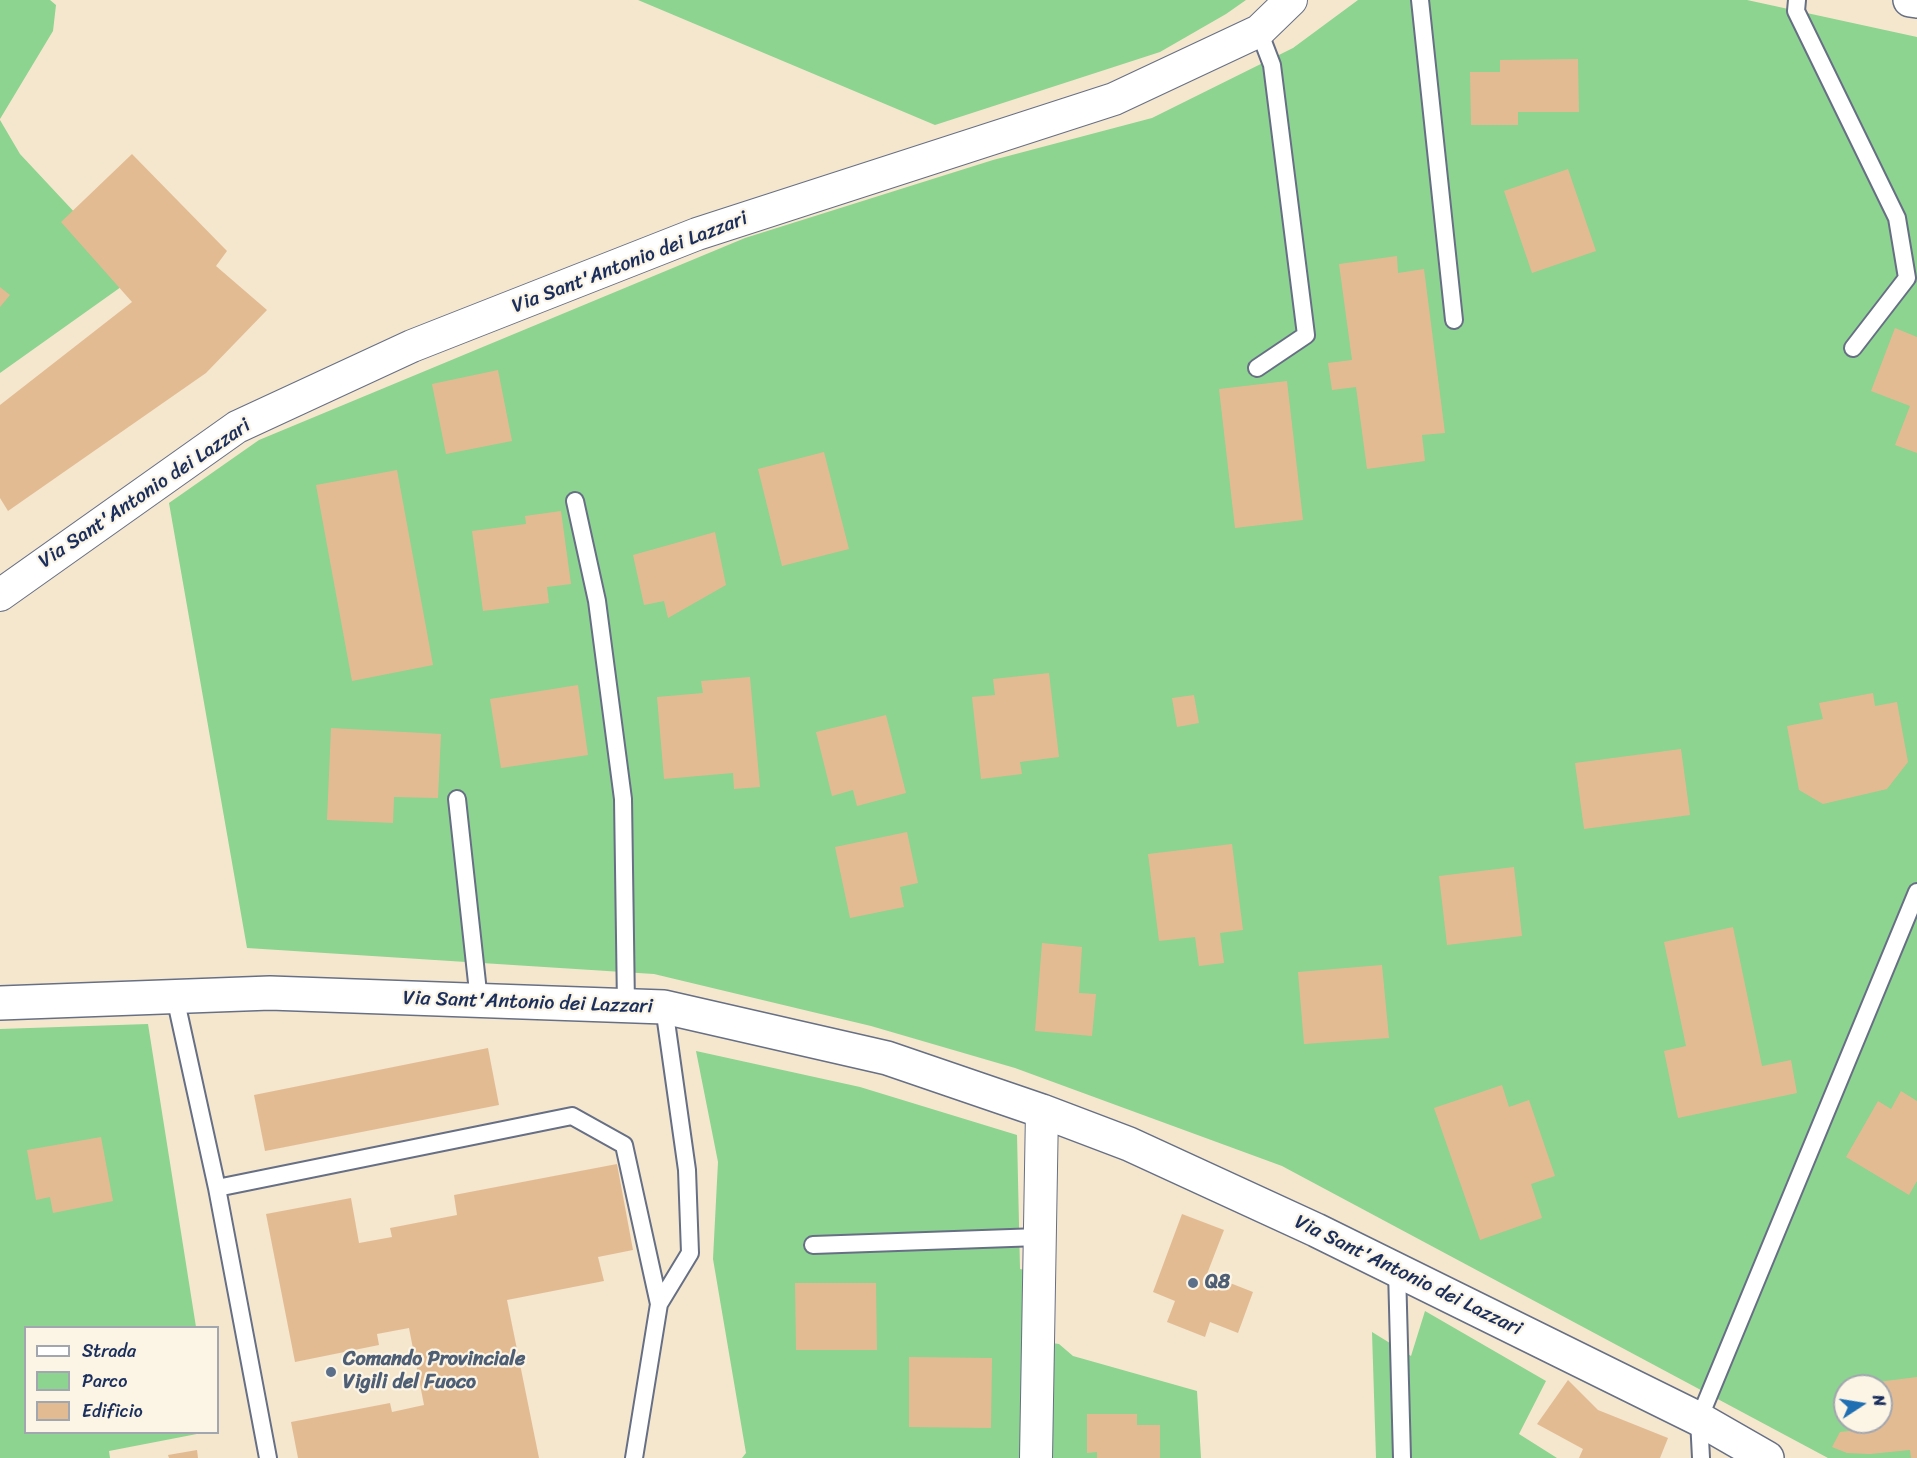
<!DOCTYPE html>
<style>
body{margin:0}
#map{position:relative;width:1917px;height:1458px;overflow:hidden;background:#f4e7cd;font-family:Sriracha,sans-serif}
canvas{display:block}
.legend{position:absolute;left:24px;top:1326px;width:195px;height:108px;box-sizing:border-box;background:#fcf5e5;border:2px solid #a2a6af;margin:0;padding:8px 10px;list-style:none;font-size:18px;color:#1b2f5e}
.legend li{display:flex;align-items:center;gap:12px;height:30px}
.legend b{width:30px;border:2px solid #a2a6af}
.north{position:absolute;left:1833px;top:1374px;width:60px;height:60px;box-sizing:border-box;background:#fcf5e5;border:2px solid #a2a6af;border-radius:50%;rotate:78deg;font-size:16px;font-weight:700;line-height:24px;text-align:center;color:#1b2f5e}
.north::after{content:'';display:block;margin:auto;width:21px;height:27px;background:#1f6fb2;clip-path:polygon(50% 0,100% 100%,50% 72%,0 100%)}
</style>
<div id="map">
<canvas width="1917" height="1458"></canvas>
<ul class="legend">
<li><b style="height:8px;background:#fff"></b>Strada</li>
<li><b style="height:16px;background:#8cd48f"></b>Parco</li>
<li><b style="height:16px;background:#e3bb93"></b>Edificio</li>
</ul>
<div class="north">N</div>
</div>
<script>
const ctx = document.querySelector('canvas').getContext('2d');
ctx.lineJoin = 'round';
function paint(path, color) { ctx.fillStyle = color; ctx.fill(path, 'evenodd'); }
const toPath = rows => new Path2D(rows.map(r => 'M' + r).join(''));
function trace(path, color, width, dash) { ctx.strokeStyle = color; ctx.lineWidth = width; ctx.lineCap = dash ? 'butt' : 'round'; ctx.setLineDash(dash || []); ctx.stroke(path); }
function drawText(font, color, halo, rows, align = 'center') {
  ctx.font = font + ' Sriracha,sans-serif'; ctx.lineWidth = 4.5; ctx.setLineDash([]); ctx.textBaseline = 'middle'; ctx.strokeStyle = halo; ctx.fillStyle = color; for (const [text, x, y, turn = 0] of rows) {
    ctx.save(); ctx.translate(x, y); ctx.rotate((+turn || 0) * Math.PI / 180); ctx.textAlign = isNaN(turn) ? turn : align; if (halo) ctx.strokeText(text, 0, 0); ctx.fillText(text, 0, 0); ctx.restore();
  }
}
paint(toPath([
 [0,0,50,0,56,5,53,31,0,119],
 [638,0,1246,0,1226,14,1160,52,935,125],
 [1358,0,1747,0,1917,37,1917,1458,1828,1458,1282,1166,1015,1068,871,1026,654,974,247,948,169,503,259,440,745,238,993,160,1152,118,1293,48],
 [1845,1386,1881,1386,1881,1422,1845,1422],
 [0,120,20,154,135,277,0,373],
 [148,1024,196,1327,26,1328,26,1432,202,1433,109,1451,110,1458,0,1458,0,1029],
 [696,1051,860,1087,1017,1135,1020,1269,1031,1271,1030,1340,1059,1344,1073,1356,1197,1391,1201,1458,742,1458,746,1453,713,1259,718,1162],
 [1425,1311,1546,1381,1519,1434,1557,1458,1376,1458,1372,1332,1411,1356]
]), '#8cd48f');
paint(toPath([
 [1578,59,1579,112,1518,112,1518,125,1471,125,1470,72,1500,72,1500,60],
 [132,154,227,251,216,266,267,310,206,373,8,511,0,498,0,405,132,302,61,222],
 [1568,169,1596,251,1532,273,1504,191],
 [1397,256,1398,273,1424,269,1445,433,1422,435,1425,461,1367,469,1356,387,1332,390,1328,363,1352,360,1339,264],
 [0,287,10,295,0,307],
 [1895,328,1917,337,1917,453,1895,445,1910,406,1871,391],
 [498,370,512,441,446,454,432,384],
 [1287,381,1303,520,1235,528,1219,389],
 [824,452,849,549,782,566,758,469],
 [397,470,433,665,352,681,316,485],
 [561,511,571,584,547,587,549,603,483,611,472,531,526,524,525,516],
 [715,532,726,585,668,618,664,601,644,605,633,555],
 [1049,673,1059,757,1020,762,1022,774,981,779,972,697,995,695,993,679],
 [750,677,760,787,734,789,733,773,664,779,657,697,703,693,701,681],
 [578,685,588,755,501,768,490,699],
 [1873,693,1875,706,1897,702,1908,762,1887,789,1823,804,1799,790,1787,726,1823,719,1819,703],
 [1194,695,1199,723,1177,727,1172,698],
 [886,715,906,793,857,806,853,790,832,796,816,732],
 [331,728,441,734,438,798,394,797,393,823,327,820],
 [1681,749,1690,815,1584,829,1575,763],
 [907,832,918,883,900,887,904,907,850,918,835,847],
 [1232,844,1243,930,1220,933,1224,963,1199,966,1195,937,1159,941,1148,854],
 [1514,867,1522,936,1447,945,1439,876],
 [1733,927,1762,1066,1791,1060,1797,1093,1678,1118,1664,1051,1686,1046,1664,942],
 [1042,943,1082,947,1079,993,1096,994,1092,1036,1035,1031],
 [1382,965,1389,1038,1304,1044,1298,972],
 [488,1048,499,1105,265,1151,254,1095],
 [1502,1085,1509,1107,1529,1100,1555,1176,1531,1184,1542,1218,1480,1240,1434,1108],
 [1901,1091,1917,1101,1917,1181,1909,1195,1846,1157,1878,1101,1891,1109],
 [101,1137,113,1201,53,1213,50,1197,36,1200,27,1150],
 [617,1164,633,1250,598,1257,604,1281,507,1300,539,1458,298,1458,291,1422,390,1403,392,1412,424,1405,409,1328,377,1334,379,1345,295,1362,266,1214,351,1198,359,1243,392,1237,390,1228,457,1215,454,1195],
 [1182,1214,1224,1230,1207,1274,1253,1292,1238,1333,1210,1322,1205,1337,1167,1322,1175,1301,1153,1292],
 [795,1283,876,1283,877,1350,796,1350],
 [909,1357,992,1358,991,1428,909,1427],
 [1917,1377,1917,1458,1911,1458,1910,1450,1870,1454,1847,1453,1832,1447,1840,1432,1867,1429,1866,1422,1881,1422,1881,1386,1862,1386,1862,1384],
 [1568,1380,1598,1410,1668,1438,1660,1458,1579,1458,1583,1449,1537,1424],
 [1087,1414,1137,1414,1137,1425,1160,1425,1160,1458,1097,1458,1097,1452,1087,1453],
 [197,1450,198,1458,169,1458,168,1455]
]), '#e3bb93');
const service = toPath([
 [1420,0,1454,320],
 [1797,0,1796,11,1897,218,1907,278,1853,348],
 [1257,368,1306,335,1272,65,1259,31],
 [575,501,597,601,623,799,626,1006],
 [457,799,479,1001],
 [175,997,217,1188,268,1458],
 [217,1188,572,1116,624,1145,659,1304,634,1458],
 [813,1245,1039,1237],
 [1397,1270,1402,1458],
 [659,1304,690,1253,687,1170,664,1007],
 [1701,1458,1699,1419,1917,892]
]);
const minor = toPath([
 [0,595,237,427,412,346,697,234,1114,99,1259,31,1291,0],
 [1036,1458,1042,1111]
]);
const tertiary = toPath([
 [1910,0,1917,1],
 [0,1003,270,993,664,1007,887,1058,1042,1111,1129,1144,1316,1230,1699,1419,1767,1458]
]);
trace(service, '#676f85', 20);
trace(minor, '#676f85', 34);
trace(tertiary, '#676f85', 36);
trace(service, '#fff', 16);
trace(minor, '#fff', 32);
trace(tertiary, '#fff', 33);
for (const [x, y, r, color] of [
 [1193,1283,6,"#5c6f8a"],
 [331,1372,6,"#5c6f8a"]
]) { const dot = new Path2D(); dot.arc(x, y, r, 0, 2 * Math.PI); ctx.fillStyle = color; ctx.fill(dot); trace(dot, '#fcf5e5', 2); }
drawText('20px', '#1b2f5e', '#fcf5e5', [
 ["Via Sant'Antonio dei Lazzari",630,263,-21],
 ["Via Sant'Antonio dei Lazzari",145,494,-34],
 ["Via Sant'Antonio dei Lazzari",528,1003,2],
 ["Via Sant'Antonio dei Lazzari",1408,1276,26]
]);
drawText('bold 20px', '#4e5e75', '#fcf5e5', [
 ["Q8",1205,1283],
 ["Comando Provinciale",343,1360],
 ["Vigili del Fuoco",343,1383]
], 'left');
</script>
